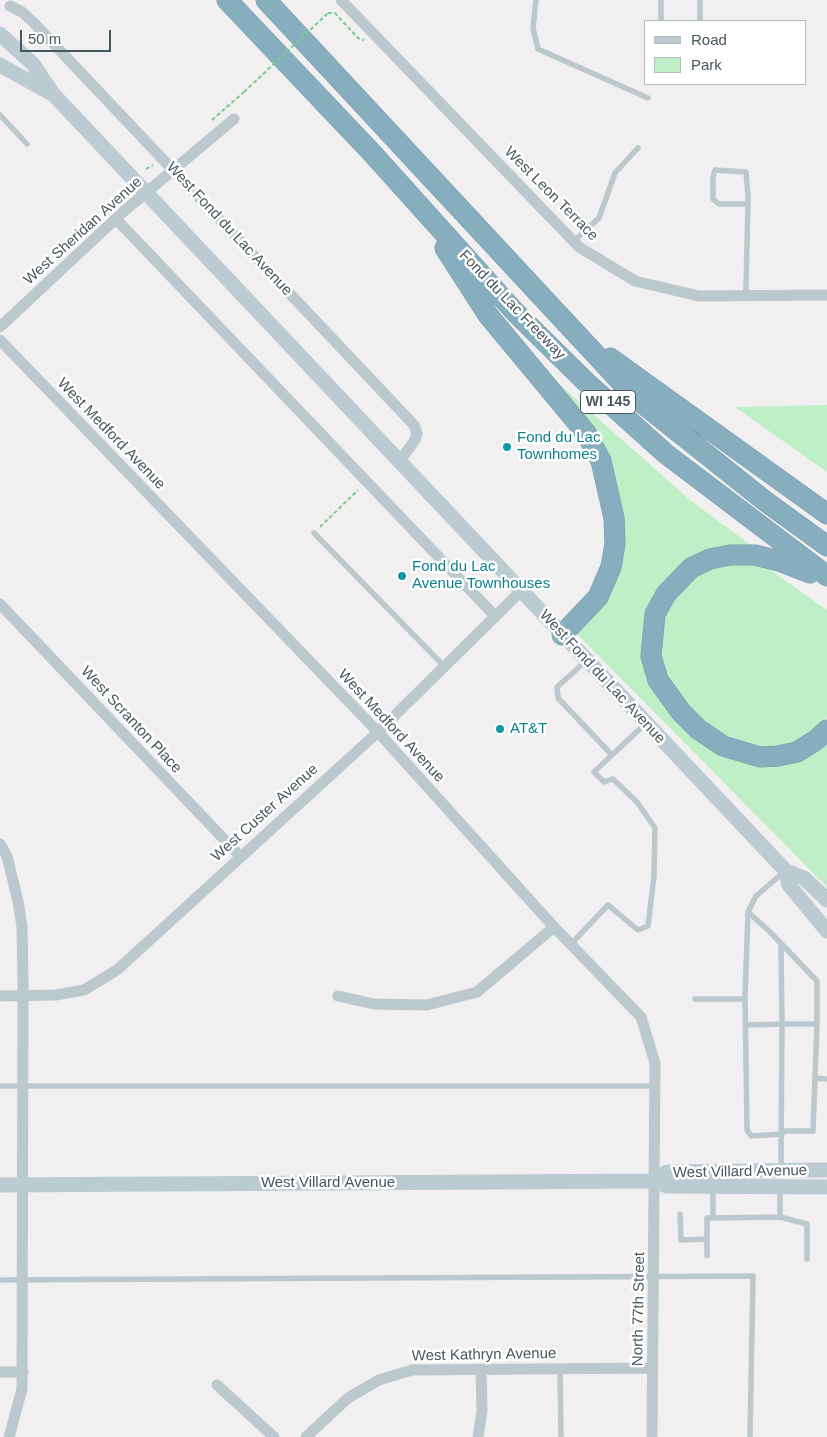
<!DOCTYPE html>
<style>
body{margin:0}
#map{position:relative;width:827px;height:1437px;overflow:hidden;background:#f2eff0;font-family:Helvetica,sans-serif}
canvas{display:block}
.legend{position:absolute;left:644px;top:20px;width:162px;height:65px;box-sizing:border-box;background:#fff;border:1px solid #b5bcbe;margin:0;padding:6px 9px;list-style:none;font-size:15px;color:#47585d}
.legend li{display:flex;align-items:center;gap:10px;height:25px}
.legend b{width:25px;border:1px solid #b5bcbe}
.scale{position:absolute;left:20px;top:30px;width:91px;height:22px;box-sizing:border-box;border:2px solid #47585d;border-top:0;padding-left:6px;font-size:15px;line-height:18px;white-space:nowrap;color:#47585d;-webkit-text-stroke:4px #fff;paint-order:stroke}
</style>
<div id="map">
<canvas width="827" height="1437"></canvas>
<ul class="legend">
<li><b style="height:6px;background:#bbcbd1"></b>Road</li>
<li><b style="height:14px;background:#beefc6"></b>Park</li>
</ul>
<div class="scale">50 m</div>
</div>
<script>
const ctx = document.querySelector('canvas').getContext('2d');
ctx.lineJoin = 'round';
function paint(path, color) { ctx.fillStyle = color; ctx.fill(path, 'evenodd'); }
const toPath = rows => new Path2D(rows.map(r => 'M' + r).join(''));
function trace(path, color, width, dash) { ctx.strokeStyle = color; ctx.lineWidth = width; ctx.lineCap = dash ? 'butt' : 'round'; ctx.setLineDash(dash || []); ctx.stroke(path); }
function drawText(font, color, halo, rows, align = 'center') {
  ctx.font = font + ' Helvetica,sans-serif'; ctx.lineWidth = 5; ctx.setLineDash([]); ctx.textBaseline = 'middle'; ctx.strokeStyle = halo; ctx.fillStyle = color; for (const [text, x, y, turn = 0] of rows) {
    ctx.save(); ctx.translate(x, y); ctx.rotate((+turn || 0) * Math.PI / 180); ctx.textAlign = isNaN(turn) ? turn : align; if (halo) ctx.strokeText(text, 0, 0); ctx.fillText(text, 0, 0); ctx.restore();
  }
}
paint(toPath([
 [560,385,690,500,752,546,657,594,657,687,750,759,827,736,827,887,577,634,577,628,599,606,619,509,558,387],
 [827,405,827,472,735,407],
 [756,560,827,610,827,717,821,725,804,738,789,744,769,747,752,746,728,739,693,712,670,684,658,651,662,612,702,568]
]), '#beefc6');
const highway = toPath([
 [227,0,373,154,515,312,586,382,666,454,827,576],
 [266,0,637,399,765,501,827,546],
 [445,248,488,315,586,433,601,461,614,518,615,544,611,567,598,597,562,635],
 [610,358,827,514],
 [810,573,779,561,755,555,730,555,710,559,691,568,666,594,655,614,651,656,658,680,681,712,698,729,723,746,760,757,778,756,797,752,816,740,827,730]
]);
trace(highway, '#7399aa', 21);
trace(toPath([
 [328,13,335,13,358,38,364,40],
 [212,120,244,92],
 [146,169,153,165],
 [320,527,358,490]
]), '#76cd8e', 2, [4, 2.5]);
trace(toPath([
 [536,0,533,28,538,49,648,98],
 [661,0,661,21],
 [700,0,700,21],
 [0,115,27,144],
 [574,241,599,218,615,173,638,148],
 [746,296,746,285,748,204,748,195,746,172,715,170,713,177,713,199,719,204,748,204],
 [314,533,444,666],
 [586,661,557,687,558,698,612,755],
 [748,912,770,932,817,981,817,1024],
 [571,944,608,905,638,930,648,926,654,876,655,828,637,802,613,779,604,782,594,772,645,724],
 [695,999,745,999],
 [746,1025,782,1024,781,944],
 [815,1078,827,1079],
 [0,1086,655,1086],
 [782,1131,813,1131,817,1024,782,1024,781,1158,782,1170],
 [782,1134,751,1136,747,1130,745,997,748,912,756,896,784,872],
 [780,1187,780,1217,807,1224,807,1259],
 [713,1188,713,1218],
 [680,1214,681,1240,707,1239],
 [707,1256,707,1218,780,1217],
 [0,1280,753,1276,750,1437],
 [560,1369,561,1437]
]), '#bbc8cc', 5.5);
trace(toPath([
 [341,0,579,247,635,281,699,296,827,295],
 [10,6,22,12,33,22,414,425,417,433,415,440,399,462],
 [116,219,495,616],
 [0,327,123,212,234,119],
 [0,340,378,732,554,927,641,1017,655,1063,652,1437],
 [0,604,240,856],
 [0,844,7,856,18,901,22,927,23,982,22,1389,9,1437],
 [0,996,56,995,84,990,117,970,378,732,521,591],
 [338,996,374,1004,427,1005,477,992,554,927],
 [0,1372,23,1372],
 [217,1385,274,1437],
 [306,1437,348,1398,379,1380,412,1370,653,1368],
 [478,1437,482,1411,481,1369]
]), '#bbc8cc', 11);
trace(toPath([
 [0,34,33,64,53,94,786,871,804,878,827,900],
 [0,65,52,94],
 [786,871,789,885,827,931],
 [655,1181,667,1172,827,1170],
 [0,1185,655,1181,667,1186,827,1187]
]), '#bbcbd1', 15);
trace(highway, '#87aebe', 20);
trace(toPath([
 [244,92,328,13]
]), '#76cd8e', 2, [4, 2.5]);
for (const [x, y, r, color] of [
 [507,447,5,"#0f9aa8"],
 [402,576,5,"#0f9aa8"],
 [500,729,5,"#0f9aa8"]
]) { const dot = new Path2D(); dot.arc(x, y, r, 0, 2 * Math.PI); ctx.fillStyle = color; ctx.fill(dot); trace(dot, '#fff', 2); }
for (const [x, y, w] of [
 [608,402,55]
]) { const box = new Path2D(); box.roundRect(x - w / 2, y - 11.5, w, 23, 4); ctx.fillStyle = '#fff'; ctx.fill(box); trace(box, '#47585d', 1); }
drawText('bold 14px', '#47585d', null, [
 ["WI 145",608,402]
]);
drawText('15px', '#47585d', '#fff', [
 ["West Leon Terrace",551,194,45],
 ["West Fond du Lac Avenue",229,229,47],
 ["West Sheridan Avenue",83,231,-42],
 ["Fond du Lac Freeway",512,305,46],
 ["West Medford Avenue",111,434,46],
 ["West Fond du Lac Avenue",602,677,47],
 ["West Scranton Place",131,720,47],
 ["West Medford Avenue",391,726,47],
 ["West Custer Avenue",265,813,-42],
 ["West Villard Avenue",740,1172,-1],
 ["West Villard Avenue",328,1183],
 ["North 77th Street",639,1309,-89],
 ["West Kathryn Avenue",484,1355,-1]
]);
drawText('15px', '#0d838f', '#fff', [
 ["Fond du Lac",517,438],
 ["Townhomes",517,455],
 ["Fond du Lac",412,567],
 ["Avenue Townhouses",412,584],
 ["AT&T",510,729]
], 'left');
</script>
